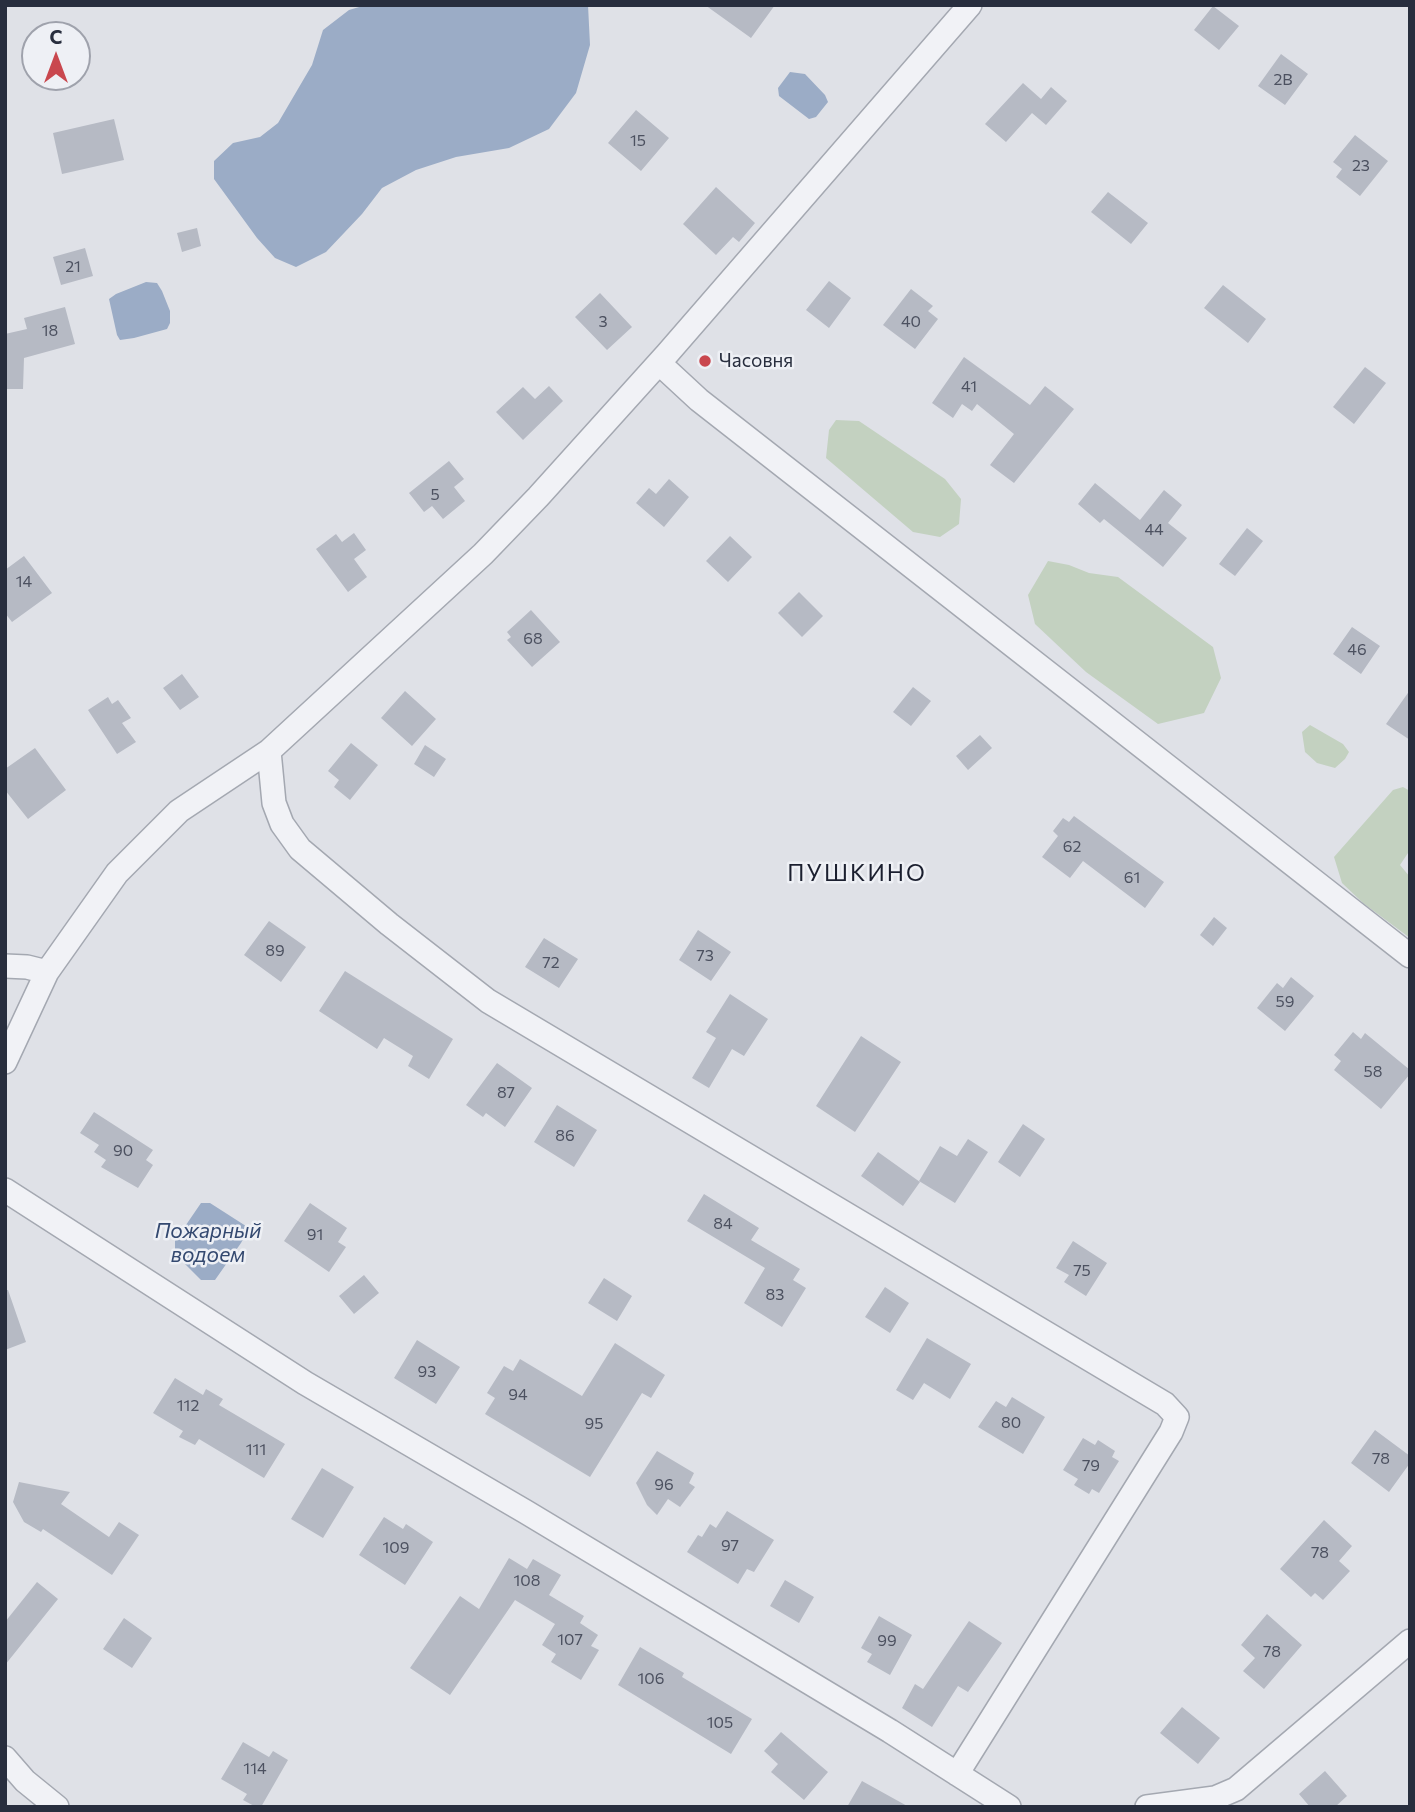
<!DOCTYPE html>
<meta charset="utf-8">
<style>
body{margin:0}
#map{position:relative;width:1415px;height:1812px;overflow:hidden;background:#dfe1e7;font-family:Commissioner,sans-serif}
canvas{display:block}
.frame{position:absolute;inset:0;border:7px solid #282e3e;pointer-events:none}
.north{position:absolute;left:21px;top:21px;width:70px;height:70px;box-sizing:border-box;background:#eef0f5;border:2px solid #9fa2ac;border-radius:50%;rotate:0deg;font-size:19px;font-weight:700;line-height:28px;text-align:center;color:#282e3e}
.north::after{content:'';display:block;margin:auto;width:24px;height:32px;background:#c9474e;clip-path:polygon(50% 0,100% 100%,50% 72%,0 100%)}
</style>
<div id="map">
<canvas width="1415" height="1812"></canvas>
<div class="frame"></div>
<div class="north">С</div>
</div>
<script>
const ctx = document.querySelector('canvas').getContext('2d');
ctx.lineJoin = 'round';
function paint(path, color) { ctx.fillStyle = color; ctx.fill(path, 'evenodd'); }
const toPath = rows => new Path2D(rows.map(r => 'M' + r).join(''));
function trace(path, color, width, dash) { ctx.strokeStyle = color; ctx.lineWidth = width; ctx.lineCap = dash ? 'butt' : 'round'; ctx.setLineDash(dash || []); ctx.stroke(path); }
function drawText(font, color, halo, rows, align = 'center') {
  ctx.font = font + ' Commissioner,sans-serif'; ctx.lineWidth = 5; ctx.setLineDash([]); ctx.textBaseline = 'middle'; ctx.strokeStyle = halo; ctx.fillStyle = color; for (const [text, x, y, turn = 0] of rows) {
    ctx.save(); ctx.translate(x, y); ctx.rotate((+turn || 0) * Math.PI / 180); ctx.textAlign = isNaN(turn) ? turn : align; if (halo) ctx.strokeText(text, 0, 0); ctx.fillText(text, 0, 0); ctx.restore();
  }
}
paint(toPath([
 [836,420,859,421,945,479,961,499,959,524,940,537,913,532,826,458,829,430],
 [1048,561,1069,565,1089,573,1118,577,1213,647,1221,678,1204,713,1158,724,1086,672,1035,624,1028,595],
 [1310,725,1343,744,1349,752,1345,759,1335,768,1317,763,1305,752,1302,732],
 [1403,787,1410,791,1410,850,1400,865,1410,877,1410,938,1363,903,1342,883,1334,857,1393,790]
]), '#c3d1c0');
paint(toPath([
 [366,5,588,5,590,45,576,93,549,129,509,148,456,157,416,170,382,188,362,214,326,252,296,267,275,258,257,238,214,179,214,161,233,143,260,137,278,123,312,65,323,30,349,10],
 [790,72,805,74,825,95,828,102,816,117,809,119,779,96,778,88],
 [146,282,157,283,162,291,170,311,170,323,167,329,134,338,120,340,117,335,109,299,116,294],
 [201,1203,210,1203,249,1228,241,1243,215,1280,201,1280,175,1254,175,1241]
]), '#9bacc6');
paint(toPath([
 [705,5,775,5,751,38],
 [1213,6,1239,26,1219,50,1194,30],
 [1281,54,1308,74,1285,105,1258,86],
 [1023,83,1041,99,1051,87,1067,101,1046,125,1032,113,1006,142,985,124],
 [636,110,669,138,641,171,608,143],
 [114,119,124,160,62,174,53,133],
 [1355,135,1388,161,1360,196,1336,177,1342,169,1333,162],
 [716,187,755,223,739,242,733,237,716,255,683,224],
 [1108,192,1148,223,1131,244,1091,212],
 [197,228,201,246,182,252,177,233],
 [85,248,93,276,61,285,53,257],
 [829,281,851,298,829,328,806,310],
 [1223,285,1266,319,1248,343,1204,308],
 [911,289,933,306,928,311,938,319,915,349,883,325],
 [600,293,632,327,607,350,575,317],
 [65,307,75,344,24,358,23,389,5,389,5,334,27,329,24,318],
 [964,357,1030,405,1045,386,1074,409,1014,483,990,465,1014,434,977,404,972,411,962,404,953,418,932,403],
 [1365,367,1386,383,1354,424,1333,407],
 [549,386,563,401,523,440,496,412,523,387,535,399],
 [449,461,464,479,454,487,465,501,443,519,432,506,424,512,409,493],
 [669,479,689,497,664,527,636,503,649,488,656,494],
 [1095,483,1140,520,1164,490,1182,505,1168,523,1187,538,1163,567,1104,519,1100,523,1078,504],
 [1247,528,1263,541,1235,576,1219,564],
 [354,533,366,550,354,559,367,577,348,592,316,549,336,534,342,542],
 [730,536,752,557,728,582,706,561],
 [24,556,52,593,12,622,5,613,5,570],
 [799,592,823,616,802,637,778,613],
 [531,610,560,642,532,667,507,640,511,637,507,632],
 [1352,627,1380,646,1361,674,1333,654],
 [182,674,199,697,180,710,163,688],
 [913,687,931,701,911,726,893,712],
 [1410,690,1410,740,1386,724],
 [405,691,436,719,412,746,381,718],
 [108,697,112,704,118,700,131,718,122,723,136,742,117,754,88,710],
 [980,735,992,748,968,770,956,756],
 [351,743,378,765,350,800,334,787,339,780,328,771],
 [425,745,446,759,434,777,414,764],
 [35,748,66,790,28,819,5,790,5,769],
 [1074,816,1164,882,1145,908,1083,861,1070,878,1042,857,1058,836,1053,831,1063,818,1069,822],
 [1214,917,1227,928,1213,946,1200,935],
 [269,921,306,947,281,982,244,955],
 [698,930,731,952,711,981,679,960],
 [544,938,578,959,559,988,525,967],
 [345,971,453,1039,429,1079,408,1066,413,1056,384,1038,377,1049,319,1011],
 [1291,977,1314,996,1285,1031,1257,1008,1277,983,1283,988],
 [730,994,768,1019,744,1056,732,1049,709,1088,692,1078,716,1038,706,1032],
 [1353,1032,1361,1039,1365,1033,1410,1070,1410,1074,1381,1109,1334,1070,1341,1061,1334,1055],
 [861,1036,901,1062,855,1132,816,1106],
 [497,1063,532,1088,505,1127,486,1113,483,1117,466,1105],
 [557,1105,597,1130,574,1167,534,1142],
 [94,1112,153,1150,146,1160,153,1165,138,1188,101,1167,106,1160,94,1152,99,1145,80,1133],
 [1023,1124,1045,1139,1020,1177,998,1162],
 [968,1139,988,1152,955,1203,919,1181,940,1146,957,1156],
 [878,1152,920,1182,903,1206,861,1176],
 [704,1194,759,1228,751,1240,800,1269,793,1280,806,1288,782,1327,744,1303,765,1268,687,1221],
 [310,1203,347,1228,338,1242,346,1247,329,1272,284,1241],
 [1073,1241,1107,1263,1086,1296,1064,1282,1069,1275,1056,1268],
 [364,1275,379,1293,354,1314,339,1296],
 [604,1278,632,1296,617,1321,588,1303],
 [885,1287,909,1303,890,1333,865,1317],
 [5,1290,8,1290,26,1342,5,1350],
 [927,1338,971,1364,950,1399,924,1383,913,1400,896,1390],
 [417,1340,460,1367,436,1404,394,1378],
 [615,1343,665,1375,651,1398,642,1393,590,1477,485,1414,495,1398,487,1393,504,1366,513,1371,520,1359,582,1396],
 [175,1378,203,1395,206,1389,223,1399,219,1405,285,1444,264,1478,199,1439,195,1445,179,1437,183,1431,153,1413],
 [1012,1397,1045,1417,1023,1454,978,1427,996,1401,1006,1407],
 [1375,1430,1410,1456,1410,1463,1389,1492,1351,1463],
 [1083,1438,1095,1445,1098,1440,1115,1451,1112,1457,1119,1461,1099,1493,1092,1489,1089,1494,1074,1485,1078,1479,1063,1470],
 [657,1451,694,1473,689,1483,695,1487,680,1507,668,1499,657,1515,647,1505,636,1483],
 [322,1468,354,1487,323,1538,291,1519],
 [19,1482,70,1492,61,1504,109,1537,119,1522,139,1535,112,1575,43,1529,41,1532,24,1522,13,1502],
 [727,1511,774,1540,754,1572,747,1569,738,1584,687,1552,698,1535,702,1537,710,1524,716,1528],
 [384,1517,403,1529,406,1524,433,1542,405,1585,359,1555],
 [1324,1520,1352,1546,1339,1561,1350,1571,1323,1600,1315,1593,1311,1597,1280,1569],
 [509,1558,527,1569,533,1559,561,1575,549,1595,584,1616,580,1623,598,1635,591,1646,599,1650,581,1680,551,1662,556,1654,542,1645,555,1624,515,1600,450,1695,410,1668,460,1596,479,1609],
 [785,1580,814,1597,799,1623,770,1606],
 [37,1582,58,1599,5,1665,5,1622],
 [1267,1614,1302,1645,1264,1689,1243,1671,1255,1658,1241,1645],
 [879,1616,912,1635,890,1675,867,1662,872,1654,861,1648],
 [124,1618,152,1638,132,1668,103,1649],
 [969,1621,1002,1643,968,1692,958,1686,932,1727,902,1708,915,1684,923,1689],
 [640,1647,684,1673,682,1677,752,1719,731,1754,618,1685],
 [1182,1707,1220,1738,1198,1764,1160,1733],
 [781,1732,828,1772,804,1800,771,1772,778,1764,764,1751],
 [243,1742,269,1757,273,1751,288,1760,261,1807,256,1807,243,1800,247,1794,221,1779],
 [1325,1771,1347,1796,1335,1807,1310,1807,1299,1794],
 [862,1781,909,1807,847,1807]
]), '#b6bac4');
const minor = toPath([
 [659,363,699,400,1410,956],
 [269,751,274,803,282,824,300,849,389,924,488,1001,1165,1404,1177,1417,1171,1432,957,1774],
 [5,966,27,967,47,972],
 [5,1062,47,972,117,873,179,811,269,751,483,554,538,497,667,354,970,5],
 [5,1190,305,1383,526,1512,890,1731,1009,1807],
 [5,1758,25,1781,57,1807],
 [1147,1807,1215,1798,1236,1789,1410,1641]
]);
trace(minor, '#a4a8b1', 26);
trace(minor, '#f1f2f6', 23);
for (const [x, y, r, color] of [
 [705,361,7,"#c9474e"]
]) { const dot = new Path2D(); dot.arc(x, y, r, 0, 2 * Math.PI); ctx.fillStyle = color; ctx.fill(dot); trace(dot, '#eef0f5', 2.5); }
drawText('16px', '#4c5160', null, [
 ["2В",1283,80],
 ["15",638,141],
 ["23",1361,166],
 ["21",73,267],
 ["3",603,322],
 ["40",911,322],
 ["18",50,331],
 ["41",969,387],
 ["5",435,495],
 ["44",1154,530],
 ["14",24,582],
 ["68",533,639],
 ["46",1357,650],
 ["62",1072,847],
 ["61",1132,878],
 ["89",275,951],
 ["73",705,956],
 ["72",551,963],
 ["59",1285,1002],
 ["58",1373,1072],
 ["87",506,1093],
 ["86",565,1136],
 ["90",123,1151],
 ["84",723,1224],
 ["91",315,1235],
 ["75",1082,1271],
 ["83",775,1295],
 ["93",427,1372],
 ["94",518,1395],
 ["112",188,1406],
 ["80",1011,1423],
 ["95",594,1424],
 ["111",256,1450],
 ["78",1381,1459],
 ["79",1091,1466],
 ["96",664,1485],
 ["97",730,1546],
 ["109",396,1548],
 ["78",1320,1553],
 ["108",527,1581],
 ["107",570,1640],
 ["99",887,1641],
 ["78",1272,1652],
 ["106",651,1679],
 ["105",720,1723],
 ["114",255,1769]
]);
drawText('19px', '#282e3e', '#eef0f5', [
 ["Часовня",719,361]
], 'left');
drawText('italic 21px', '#344970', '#eef0f5', [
 ["Пожарный",208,1231],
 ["водоем",208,1255]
]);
ctx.letterSpacing = '2px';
drawText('23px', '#1b1f2f', '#eef0f5', [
 ["ПУШКИНО",857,873]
]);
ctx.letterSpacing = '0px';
</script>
